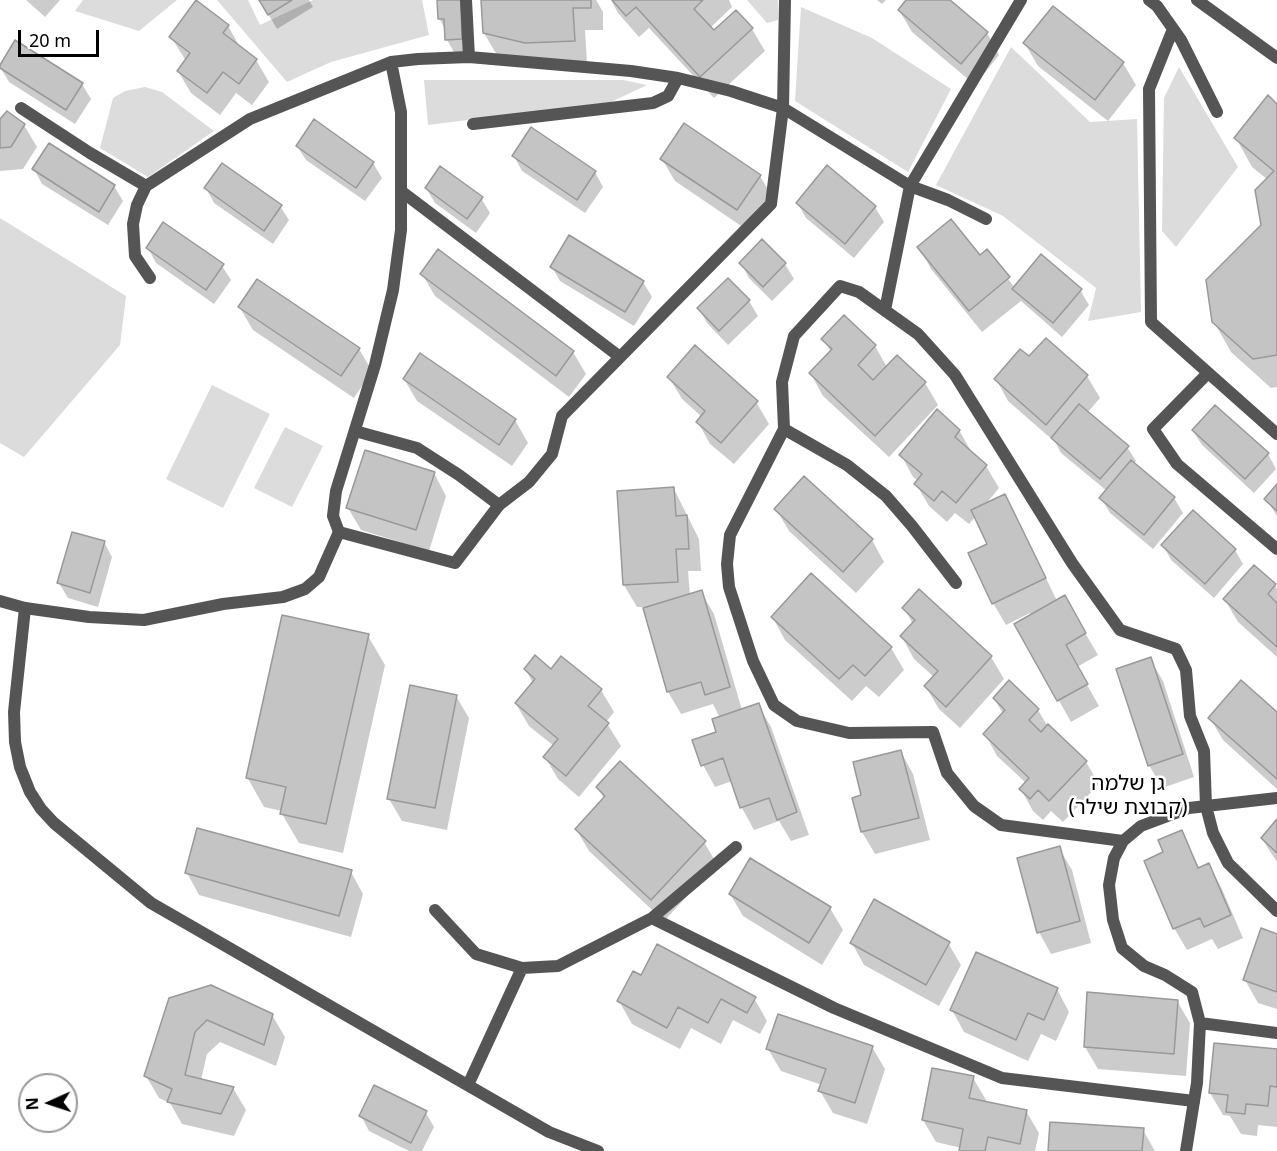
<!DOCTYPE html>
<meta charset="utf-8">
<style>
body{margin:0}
#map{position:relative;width:1277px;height:1151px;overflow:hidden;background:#fff;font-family:"Noto Sans",sans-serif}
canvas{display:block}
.north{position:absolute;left:18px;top:1073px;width:60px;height:60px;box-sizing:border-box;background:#fff;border:2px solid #999;border-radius:50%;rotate:267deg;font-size:16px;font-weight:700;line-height:24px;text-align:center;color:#000}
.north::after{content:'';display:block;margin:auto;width:21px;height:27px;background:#000;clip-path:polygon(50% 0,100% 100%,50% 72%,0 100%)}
.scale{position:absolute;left:18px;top:30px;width:81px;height:27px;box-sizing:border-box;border:3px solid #000;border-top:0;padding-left:8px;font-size:18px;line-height:21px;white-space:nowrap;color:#000;-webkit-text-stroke:4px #fff;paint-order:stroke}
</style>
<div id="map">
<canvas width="1277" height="1151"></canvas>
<div class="north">N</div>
<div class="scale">20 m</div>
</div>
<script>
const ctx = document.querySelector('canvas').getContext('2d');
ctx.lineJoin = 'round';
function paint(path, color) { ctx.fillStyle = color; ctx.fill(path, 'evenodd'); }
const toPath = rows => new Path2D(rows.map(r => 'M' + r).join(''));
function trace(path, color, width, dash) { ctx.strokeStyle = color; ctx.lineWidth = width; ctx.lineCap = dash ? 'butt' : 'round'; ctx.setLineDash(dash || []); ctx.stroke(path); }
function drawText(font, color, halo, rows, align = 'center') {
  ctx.font = font + ' "Noto Sans","Noto Sans Hebrew",sans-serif'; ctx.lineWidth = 5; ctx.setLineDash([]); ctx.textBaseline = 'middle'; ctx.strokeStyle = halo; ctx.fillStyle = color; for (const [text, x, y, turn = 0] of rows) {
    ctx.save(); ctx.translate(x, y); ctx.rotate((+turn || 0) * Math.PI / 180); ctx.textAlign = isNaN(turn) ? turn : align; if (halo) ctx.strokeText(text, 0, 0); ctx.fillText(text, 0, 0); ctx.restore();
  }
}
paint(toPath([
 [83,0,177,0,139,31,75,11],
 [217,0,248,0,260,25,313,0,422,0,429,35,331,62,287,82],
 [747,0,778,0,778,20,767,23],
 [801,7,872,38,951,89,908,172,795,101],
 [1011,47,1090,122,1137,119,1141,312,1088,321,1096,288,1003,216,936,185],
 [1179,67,1238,167,1176,247,1162,231,1164,98],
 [424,80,623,80,647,85,611,102,428,125],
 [145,87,162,92,214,131,148,177,100,148,113,98,125,91],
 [0,218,126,296,120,345,24,457,0,443],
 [212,385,270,414,223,508,166,479],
 [285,427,323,446,292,507,254,488]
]), '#dcdcdc');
paint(toPath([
 [26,0,60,0,45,17],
 [260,0,309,0,313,7,277,29],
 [439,0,464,0,469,54,455,54,447,40,446,31,439,18],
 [483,0,596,0,603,12,603,30,585,30,587,63,497,55,484,33],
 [611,0,729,0,732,7,710,28,714,33,736,12,752,29,765,51,714,98,649,28,639,37,618,13],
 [877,0,886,0,882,4],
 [908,0,948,0,987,33,999,55,975,85,912,32,899,10],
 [228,26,241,49,256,60,269,82,252,105,236,93,220,115,191,93,178,71,186,61,171,37],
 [1025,44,1123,63,1136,85,1108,121,1038,66],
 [0,67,82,84,91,99,75,124,9,82],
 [1277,106,1277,387,1271,388,1231,352,1214,322,1262,226,1268,180,1252,167,1236,138],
 [0,122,24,125,37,147,23,169,0,171],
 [297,146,373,163,382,178,365,201,306,160],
 [514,156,595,172,603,187,585,213,522,171],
 [662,159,760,176,773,198,750,232,675,181],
 [828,167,875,207,884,222,854,258,806,218,798,204],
 [34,169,114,186,123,201,108,225,42,184],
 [206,188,280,206,289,220,273,244,214,203],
 [426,188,481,198,490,213,476,233,435,203],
 [762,241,785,264,794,279,772,301,749,278,741,263],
 [919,247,980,257,987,251,1015,288,1080,290,1089,305,1062,337,1021,301,982,332,931,269],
 [148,248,222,266,231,280,214,304,156,263],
 [552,267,643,282,652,297,634,326,560,281],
 [422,274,573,352,586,374,569,397,435,296],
 [728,280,749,301,758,316,728,345,707,323,699,309],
 [240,308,359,349,372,371,354,398,253,330],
 [844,317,875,346,887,367,925,383,938,405,889,457,823,396,811,374,831,352,823,339],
 [1046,340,1087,376,1100,398,1087,413,1127,447,1136,461,1134,464,1174,498,1183,513,1153,549,1110,513,1101,498,1107,491,1061,453,1055,442,1008,401,996,379,1029,359],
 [669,377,756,402,769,424,734,464,710,444,698,422,702,417,682,399],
 [404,379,515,420,528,443,512,466,417,401],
 [959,430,972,453,986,466,999,488,985,505,1005,495,1017,518,1057,601,1064,597,1098,655,1077,667,1099,706,1071,722,1016,624,1031,616,1030,613,1006,625,993,603,989,545,976,516,969,524,955,513,947,522,929,506,916,484,918,481,913,477,901,455],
 [1193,431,1268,454,1276,469,1254,493,1202,445],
 [434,473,446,496,429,551,361,530,348,508],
 [1277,486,1277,516,1266,499],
 [674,489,699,539,701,571,688,571,690,595,701,592,714,614,742,710,758,705,771,727,809,835,791,841,779,821,754,830,742,808,732,781,715,787,703,765,718,732,720,718,713,704,681,714,668,692,644,607,637,607,624,585],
 [776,509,872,540,884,562,856,593,789,531],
 [104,542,112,557,98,607,68,598,59,583],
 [1163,545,1235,550,1243,564,1214,598,1171,560],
 [1275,585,1277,589,1277,657,1238,622,1225,600],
 [904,608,991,657,1004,679,960,728,939,709,926,687,934,677,914,659,902,637,913,624],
 [773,618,891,648,904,670,879,697,866,686,852,701,785,640],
 [368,636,385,665,343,853,299,843,282,814,282,811,264,807,247,777],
 [1150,659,1163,681,1194,777,1162,788,1149,765],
 [525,669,551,671,601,690,614,712,606,722,621,746,579,797,558,779,545,757,554,746,529,726,516,704,533,683],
 [1009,683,1038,710,1048,727,1086,762,1099,784,1063,822,1051,811,1043,820,1033,811,1021,789,1026,783,997,756,985,734,1003,714,994,698],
 [456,696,469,718,447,830,402,821,389,799],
 [1277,714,1277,789,1223,740,1210,718],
 [901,752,913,774,930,840,875,854,862,832,854,799,863,796],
 [598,787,704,842,717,864,664,921,589,851,576,829,604,799],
 [1277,822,1277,862,1262,839],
 [1181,832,1200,869,1209,865,1221,887,1243,938,1218,949,1212,939,1187,950,1174,928],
 [1059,848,1072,870,1091,943,1051,954,1039,932],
 [351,872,363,894,351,937,199,895,187,873],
 [730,894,830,908,843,930,822,965,743,916],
 [1277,936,1277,1009,1258,1003,1245,980],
 [852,943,948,943,961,965,939,1006,864,965],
 [642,977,754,998,767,1021,760,1034,733,1020,721,1044,691,1028,680,1049,632,1024,619,1001],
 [211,987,272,1015,285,1037,276,1066,220,1042,207,1054,201,1080,233,1088,246,1110,234,1136,182,1124,170,1103,159,1098,146,1076],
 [1057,989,1069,1012,1056,1041,1041,1034,1028,1061,964,1032,952,1010],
 [1177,1001,1190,1023,1186,1076,1098,1069,1085,1047],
 [872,1047,885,1069,867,1124,833,1113,820,1091,822,1085,781,1071,768,1049],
 [1277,1050,1277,1127,1258,1125,1257,1136,1241,1134,1230,1116,1223,1115,1210,1093],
 [973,1078,986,1100,985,1103,1026,1111,1039,1133,1035,1151,961,1151,961,1148,936,1142,923,1120],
 [426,1113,434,1127,422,1151,409,1151,369,1131,361,1116],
 [1143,1130,1155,1151,1050,1151]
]), '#0003');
const building = toPath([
 [196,0,229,25,223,33,257,59,239,84,223,72,207,93,177,71,190,53,169,37,196,0],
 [259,0,292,0,268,15,259,0],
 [437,0,461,0,462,39,445,40,444,19,438,19,437,0],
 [481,0,591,0,591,8,573,8,575,41,525,43,483,33,481,0],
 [612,0,703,0,694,9,714,30,736,10,753,28,700,77,636,7,626,16,612,0],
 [906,0,950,0,988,32,961,64,898,10,906,0],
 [1053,6,1124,62,1095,100,1023,43,1053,6],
 [15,40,83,83,66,110,0,68,0,65,15,40],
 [1268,95,1277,104,1277,355,1253,359,1212,322,1206,280,1261,225,1255,190,1274,171,1234,138,1268,95],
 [7,111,25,124,11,147,0,148,0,119,7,111],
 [314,119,374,162,356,188,296,146,314,119],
 [684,123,761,175,737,210,660,159,684,123],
 [531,127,596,171,577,200,512,156,531,127],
 [49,143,115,185,99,212,32,169,49,143],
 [222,163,282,205,264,231,204,188,222,163],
 [827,165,876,206,845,244,796,203,827,165],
 [440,166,483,197,467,219,425,188,440,166],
 [951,219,980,255,987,249,1010,277,969,311,917,247,951,219],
 [163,222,224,264,206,290,146,248,163,222],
 [569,235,644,281,625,312,550,267,569,235],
 [762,239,786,263,763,287,739,263,762,239],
 [438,249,574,351,556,376,420,274,438,249],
 [1041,254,1082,289,1053,323,1012,289,1041,254],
 [728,278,750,300,719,331,697,308,728,278],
 [257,279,360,348,341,376,238,307,257,279],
 [844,315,876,345,858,365,873,380,897,355,926,382,875,436,809,373,832,349,821,339,844,315],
 [1046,338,1088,375,1046,425,994,379,1020,349,1029,356,1046,338],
 [695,345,758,401,721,443,696,422,705,411,667,377,695,345],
 [420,353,516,419,499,445,403,379,420,353],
 [1079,404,1129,446,1100,479,1051,438,1079,404],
 [1215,405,1269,453,1245,479,1192,430,1215,405],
 [937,409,960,430,955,437,987,465,956,503,942,491,934,501,914,484,922,474,899,455,937,409],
 [365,450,435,472,416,530,346,508,365,450],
 [1131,460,1175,497,1144,535,1099,498,1131,460],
 [804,476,873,539,843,572,774,509,804,476],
 [1277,484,1277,511,1264,499,1277,484],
 [674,487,676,516,687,515,689,549,676,549,678,582,623,585,617,491,674,487],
 [1005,494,1046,578,992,604,968,553,987,544,971,510,1005,494],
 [1193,510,1236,549,1205,584,1161,545,1193,510],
 [72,532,105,541,90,593,57,583,72,532],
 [1254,565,1276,584,1268,594,1277,603,1277,647,1223,599,1254,565],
 [811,573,892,647,865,676,853,665,839,679,771,617,811,573],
 [919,589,992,656,946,707,924,686,938,671,900,636,915,620,902,608,919,589],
 [702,590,730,687,705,695,701,682,667,692,643,608,702,590],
 [1065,595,1086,633,1066,645,1088,684,1057,701,1014,624,1065,595],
 [282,615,369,634,326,824,280,814,286,787,246,778,282,615],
 [535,655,551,669,561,656,602,689,588,706,609,723,566,776,543,757,558,739,515,703,535,679,524,669,535,655],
 [1151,657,1183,754,1148,766,1116,669,1151,657],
 [1009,680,1039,709,1029,720,1041,732,1048,724,1087,761,1049,801,1038,790,1030,799,1019,789,1029,778,983,734,1005,710,993,698,1009,680],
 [1241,680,1277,712,1277,779,1208,718,1241,680],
 [410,685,457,695,435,808,387,799,410,685],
 [759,703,797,812,777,820,769,798,740,808,723,758,701,766,692,740,716,732,712,719,759,703],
 [901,750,919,818,861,832,852,798,861,795,853,762,901,750],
 [620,761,706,841,651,900,575,829,605,796,596,787,620,761],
 [1277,819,1277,853,1261,838,1277,819],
 [197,828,352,870,339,916,185,873,197,828],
 [1182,830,1198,868,1209,863,1231,915,1204,927,1200,918,1173,929,1144,861,1163,852,1158,840,1182,830],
 [1060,846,1080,921,1037,933,1017,858,1060,846],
 [750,858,831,907,809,943,729,894,750,858],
 [874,899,950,942,926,985,850,943,874,899],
 [1261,928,1277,934,1277,992,1243,980,1261,928],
 [657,944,756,997,747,1013,721,999,708,1023,678,1007,667,1028,617,1001,633,971,641,975,657,944],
 [976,952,1058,988,1044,1020,1028,1013,1016,1040,950,1010,976,952],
 [211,985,273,1014,264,1045,207,1020,195,1032,185,1075,234,1087,221,1114,167,1102,172,1089,144,1076,169,998,211,985],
 [1087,992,1178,1000,1174,1054,1084,1047,1087,992],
 [778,1014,873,1046,855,1103,818,1091,826,1069,766,1049,778,1014],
 [1214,1043,1277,1049,1277,1087,1270,1086,1268,1106,1246,1104,1245,1114,1226,1112,1228,1095,1209,1093,1214,1043],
 [932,1068,974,1076,969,1098,1027,1110,1020,1144,988,1137,985,1151,959,1151,963,1129,922,1120,932,1068],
 [374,1085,427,1111,411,1143,359,1116,374,1085],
 [1050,1122,1144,1128,1142,1151,1048,1151,1050,1122]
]);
paint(building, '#c4c4c4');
trace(building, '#999', 1.5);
trace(toPath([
 [1186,1151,1194,1101]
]), '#555', 12);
trace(toPath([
 [1149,0,1157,6,1181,40,1217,112],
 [1173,29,1149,89,1151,322,1277,434],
 [25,608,89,617,144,620,223,604,283,597,305,589,319,577,339,532,455,563,499,505]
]), '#555', 12);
trace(toPath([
 [466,0,469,57],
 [21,108,90,153,146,186,250,119,391,62,418,59,469,57,631,71,678,78,731,91,783,108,910,186,948,200,986,219],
 [473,124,653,103,668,96,678,78],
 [146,186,137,205,133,224,135,256,150,278],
 [401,191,620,357],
 [885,310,910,186,1021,0],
 [1208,373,1153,429,1177,464,1277,549],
 [784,429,847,465,886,496,912,526,956,583],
 [355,431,417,448,459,475,499,505,529,482,552,454,562,416,771,204,783,108,785,0],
 [339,532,333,516,336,491,375,365,393,290,401,230,401,112,391,62],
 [0,601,25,608,14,712,15,742,20,767,30,792,41,809,54,823,151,903,549,1132,598,1151],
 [1123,841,1001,825,974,806,947,773,933,732,849,733,797,721,774,705,753,661,729,587,727,564,730,535,784,429,782,382,794,336,840,286,859,292,918,334,955,375,1072,563,1120,630,1176,649,1186,670,1190,716,1204,751,1206,806,1213,833,1228,863,1277,911],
 [435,910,476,954,522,968,558,966,652,918,834,1008,1002,1078,1194,1101,1197,1083,1200,1023,1192,992,1165,975,1144,966,1122,948,1113,920,1109,885,1114,858,1123,841,1141,826,1189,808,1277,798],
 [652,918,736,847],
 [1200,1023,1277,1033],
 [468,1085,522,968]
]), '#555', 12);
trace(toPath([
 [1197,0,1277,58]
]), '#555', 12);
drawText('21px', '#000', '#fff', [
 ["גן שלמה",1128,784],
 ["(קבוצת שילר)",1128,808]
]);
</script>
